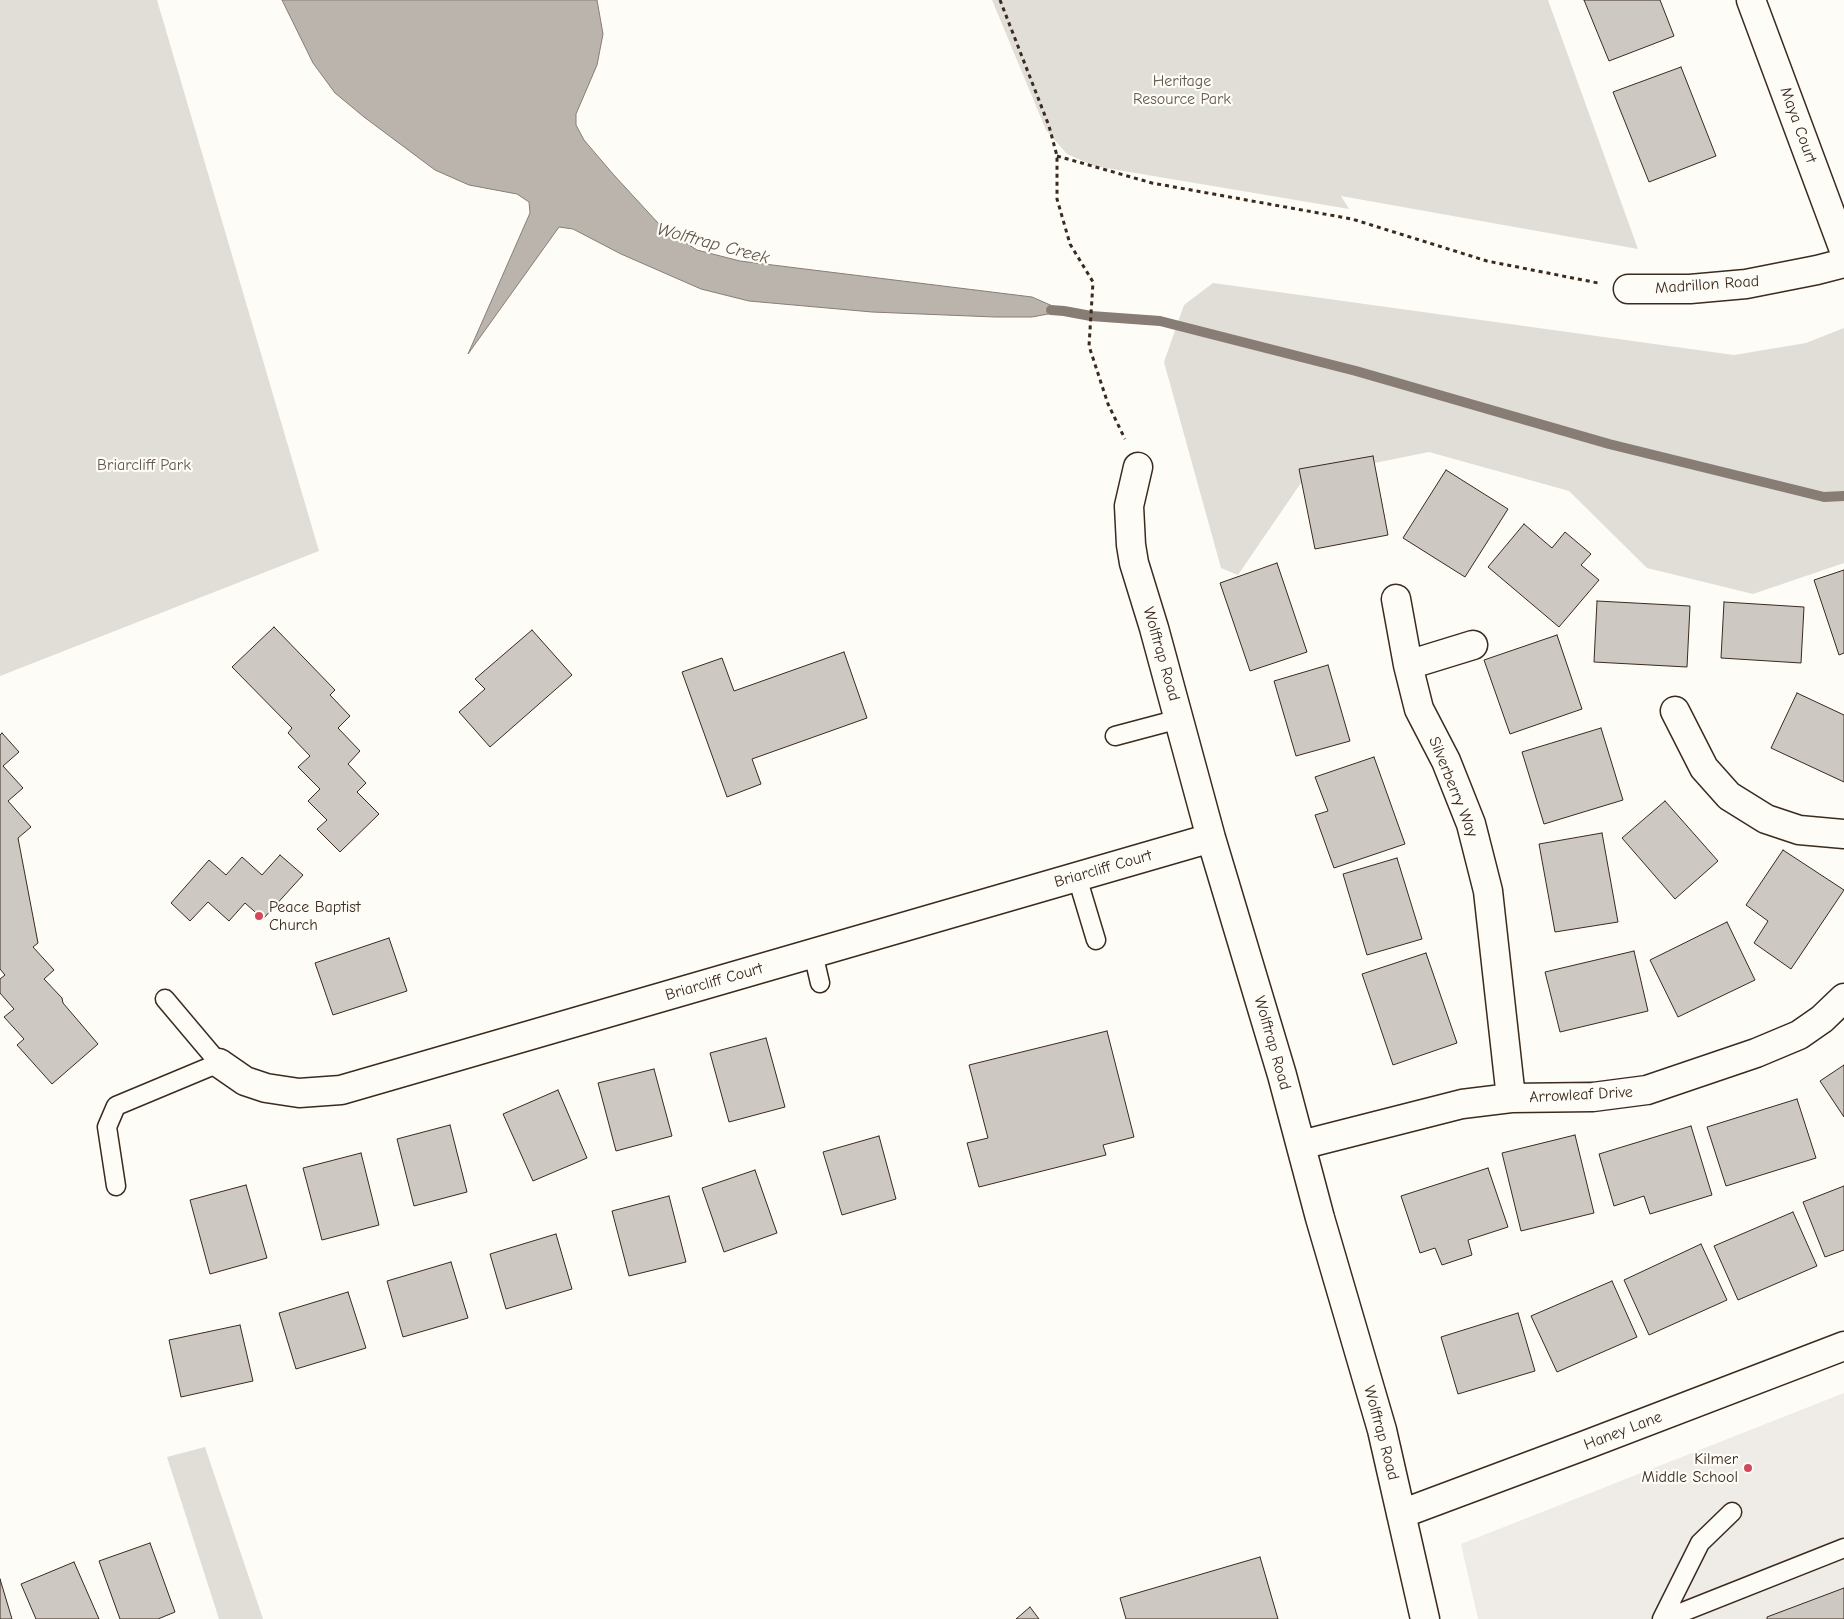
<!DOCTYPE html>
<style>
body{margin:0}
canvas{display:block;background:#fdfcf7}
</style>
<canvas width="1844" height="1619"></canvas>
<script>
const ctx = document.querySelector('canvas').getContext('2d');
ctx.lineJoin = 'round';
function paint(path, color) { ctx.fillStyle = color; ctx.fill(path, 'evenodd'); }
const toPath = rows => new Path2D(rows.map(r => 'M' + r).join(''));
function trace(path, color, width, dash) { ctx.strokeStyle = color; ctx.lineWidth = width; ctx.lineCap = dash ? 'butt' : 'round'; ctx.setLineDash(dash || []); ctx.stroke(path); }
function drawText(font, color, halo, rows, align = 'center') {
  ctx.font = font + ' "Comic Neue",sans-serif'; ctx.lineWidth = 4.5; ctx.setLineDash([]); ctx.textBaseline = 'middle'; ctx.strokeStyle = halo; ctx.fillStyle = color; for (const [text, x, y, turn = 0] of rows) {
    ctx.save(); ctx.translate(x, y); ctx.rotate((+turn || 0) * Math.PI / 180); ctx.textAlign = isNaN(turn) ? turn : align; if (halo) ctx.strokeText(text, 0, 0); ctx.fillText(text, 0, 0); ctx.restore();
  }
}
paint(toPath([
 [1844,1393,1844,1619,1478,1619,1461,1544]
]), '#efece7');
paint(toPath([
 [0,0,157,0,319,551,0,676],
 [992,0,1548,0,1638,249,1341,196,1349,209,1094,166,1067,154,1046,130],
 [1213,283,1734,355,1806,343,1844,328,1844,563,1753,594,1647,568,1569,491,1429,452,1305,477,1238,575,1221,568,1164,362,1184,305],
 [205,1447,206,1450,263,1619,219,1619,167,1457]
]), '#e1ded7');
const water = toPath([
 [282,0,597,0,603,34,597,65,576,114,576,125,584,140,613,174,658,223,675,236,697,250,740,261,1032,297,1064,311,1032,317,995,317,872,312,749,301,701,289,621,254,573,229,559,227,468,354,530,213,529,202,517,194,469,185,435,170,364,117,335,93,313,63,282,0]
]);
paint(water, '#bbb4ad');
trace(water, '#887d74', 1);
trace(toPath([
 [1051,310,1064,311,1091,316,1160,321,1356,371,1609,444,1824,497,1844,496]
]), '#887d74', 10);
const building = toPath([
 [1584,0,1660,0,1674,36,1609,61,1584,0],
 [1681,67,1716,156,1649,182,1613,92,1681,67],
 [1373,456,1388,535,1315,549,1299,469,1373,456],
 [1446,470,1508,509,1465,577,1403,538,1446,470],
 [1524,524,1552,548,1565,532,1591,554,1581,565,1599,580,1559,627,1488,567,1524,524],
 [1277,563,1307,652,1250,671,1220,583,1277,563],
 [1844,570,1844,653,1839,655,1814,580,1844,570],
 [1597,601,1690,606,1687,667,1594,662,1597,601],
 [1724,602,1804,607,1801,663,1721,658,1724,602],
 [274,627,335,690,330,695,350,716,338,728,360,751,348,764,366,783,357,792,379,814,340,852,317,829,327,820,308,801,320,789,298,767,310,756,288,733,292,728,232,667,274,627],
 [532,630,572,675,490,747,459,712,485,689,475,679,532,630],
 [1557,635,1582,709,1510,734,1484,660,1557,635],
 [844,652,867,718,752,759,761,784,727,797,682,672,722,658,734,691,844,652],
 [1328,665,1350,741,1296,756,1274,681,1328,665],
 [1797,693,1844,715,1844,782,1771,748,1797,693],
 [1601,728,1623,800,1544,824,1522,752,1601,728],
 [2,733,19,752,3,766,23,788,8,801,31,827,18,838,38,943,33,947,54,970,44,979,62,998,63,1003,98,1044,52,1084,17,1045,24,1039,4,1017,14,1009,0,993,0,979,5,975,0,969,0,735,2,733],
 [1374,757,1405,844,1334,868,1315,815,1328,811,1315,777,1374,757],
 [1665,801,1718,861,1675,899,1622,838,1665,801],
 [1602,833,1618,922,1555,932,1539,844,1602,833],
 [1783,850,1844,890,1791,969,1754,943,1768,921,1746,905,1783,850],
 [280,855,303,875,263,919,245,903,229,921,208,902,190,921,171,903,209,860,226,875,242,857,262,875,280,855],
 [1397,858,1422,939,1367,955,1343,874,1397,858],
 [1727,922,1755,980,1678,1017,1650,960,1727,922],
 [389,938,407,991,333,1015,315,963,389,938],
 [1634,951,1648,1011,1560,1032,1545,972,1634,951],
 [1426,953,1457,1043,1393,1065,1362,974,1426,953],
 [1107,1031,1134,1137,1103,1145,1106,1155,979,1187,967,1143,988,1138,969,1065,1107,1031],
 [766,1038,785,1107,729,1122,710,1053,766,1038],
 [1844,1065,1844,1117,1820,1081,1844,1065],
 [654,1069,672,1136,616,1151,598,1083,654,1069],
 [558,1090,587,1158,533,1181,503,1114,558,1090],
 [1797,1099,1816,1158,1726,1186,1707,1127,1797,1099],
 [450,1125,467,1192,414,1206,397,1139,450,1125],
 [1691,1126,1712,1195,1650,1214,1644,1196,1614,1206,1599,1154,1691,1126],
 [1575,1135,1594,1213,1521,1231,1502,1153,1575,1135],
 [879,1136,896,1199,842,1215,823,1152,879,1136],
 [361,1153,379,1225,322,1240,303,1168,361,1153],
 [1488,1168,1508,1227,1468,1240,1472,1255,1442,1265,1435,1248,1420,1253,1401,1196,1488,1168],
 [755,1170,777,1233,724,1252,702,1188,755,1170],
 [246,1185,267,1258,210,1274,190,1200,246,1185],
 [1844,1186,1844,1250,1825,1257,1803,1202,1844,1186],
 [669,1196,686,1262,629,1276,612,1211,669,1196],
 [1793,1212,1817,1266,1738,1300,1714,1246,1793,1212],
 [556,1234,572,1289,506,1309,490,1254,556,1234],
 [1701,1244,1727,1300,1649,1335,1624,1280,1701,1244],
 [451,1262,468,1318,403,1337,387,1281,451,1262],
 [1612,1281,1637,1337,1557,1372,1531,1316,1612,1281],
 [348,1292,366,1348,296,1369,279,1313,348,1292],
 [1518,1313,1535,1371,1458,1394,1441,1337,1518,1313],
 [240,1325,253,1381,181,1397,169,1340,240,1325],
 [150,1543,175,1612,158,1619,120,1619,99,1561,150,1543],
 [1260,1557,1278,1619,1126,1619,1120,1598,1260,1557],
 [74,1562,99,1619,36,1619,21,1584,74,1562],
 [0,1579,12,1619,0,1619,0,1579],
 [1844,1588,1844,1619,1767,1619,1767,1617,1844,1588],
 [1030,1607,1039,1619,1016,1619,1030,1607]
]);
paint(building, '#cdc8c2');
trace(building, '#3b2a1e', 1);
const lane = toPath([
 [1115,736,1179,719],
 [1077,877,1096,940],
 [813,953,820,983],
 [116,1186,107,1127,116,1106,219,1063,165,999],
 [1662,1619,1700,1543,1732,1512],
 [1665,1619,1844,1548]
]);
const street = toPath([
 [1751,0,1844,250],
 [1628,289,1690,289,1746,284,1817,270,1844,263],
 [1138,467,1129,506,1131,545,1134,563,1154,628,1211,838,1282,1075,1320,1218,1382,1430,1425,1619],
 [1396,599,1408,665,1419,709,1446,761,1471,824,1488,891,1511,1098],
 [1408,665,1473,645],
 [1675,711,1704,768,1729,796,1766,819,1799,830,1844,834],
 [219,1063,245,1081,266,1088,299,1093,341,1090,1211,838],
 [1301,1145,1462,1104,1511,1098,1593,1097,1647,1090,1756,1053,1799,1035,1822,1019,1844,998],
 [1401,1514,1583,1446,1844,1346]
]);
trace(lane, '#3b2a1e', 21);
trace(street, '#3b2a1e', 31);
trace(toPath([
 [1000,0,1049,126,1057,156,1057,199,1070,244,1093,282,1089,346,1108,404,1125,439],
 [1057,156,1152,183,1352,219,1487,261,1598,283]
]), '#3b2a1e', 3, [4, 4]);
trace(lane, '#fdfcf7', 18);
trace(street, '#fdfcf7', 28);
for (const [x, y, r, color] of [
 [259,916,5,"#d1495b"],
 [1748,1468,5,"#d1495b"]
]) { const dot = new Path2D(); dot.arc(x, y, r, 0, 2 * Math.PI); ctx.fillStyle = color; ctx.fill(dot); trace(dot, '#fdfcf7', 2); }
drawText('16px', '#64574c', '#fdfcf7', [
 ["Heritage",1182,81],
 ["Resource Park",1182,99],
 ["Briarcliff Park",144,465]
]);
drawText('16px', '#3b2a1e', '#fdfcf7', [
 ["Maya Court",1798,125,70],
 ["Madrillon Road",1707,285,-4],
 ["Wolftrap Road",1161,654,74],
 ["Silverberry Way",1453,787,68],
 ["Briarcliff Court",1103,869,-16],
 ["Briarcliff Court",714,982,-16],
 ["Wolftrap Road",1272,1043,74],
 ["Arrowleaf Drive",1581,1095,-3],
 ["Haney Lane",1623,1431,-21],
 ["Wolftrap Road",1381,1433,75]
]);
drawText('16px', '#3b2a1e', '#fdfcf7', [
 ["Peace Baptist",269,907],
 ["Church",269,925],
 ["Kilmer",1738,1459,"right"],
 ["Middle School",1738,1477,"right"]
], 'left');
drawText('italic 18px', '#615349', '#fdfcf7', [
 ["Wolftrap Creek",713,244,15]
]);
</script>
